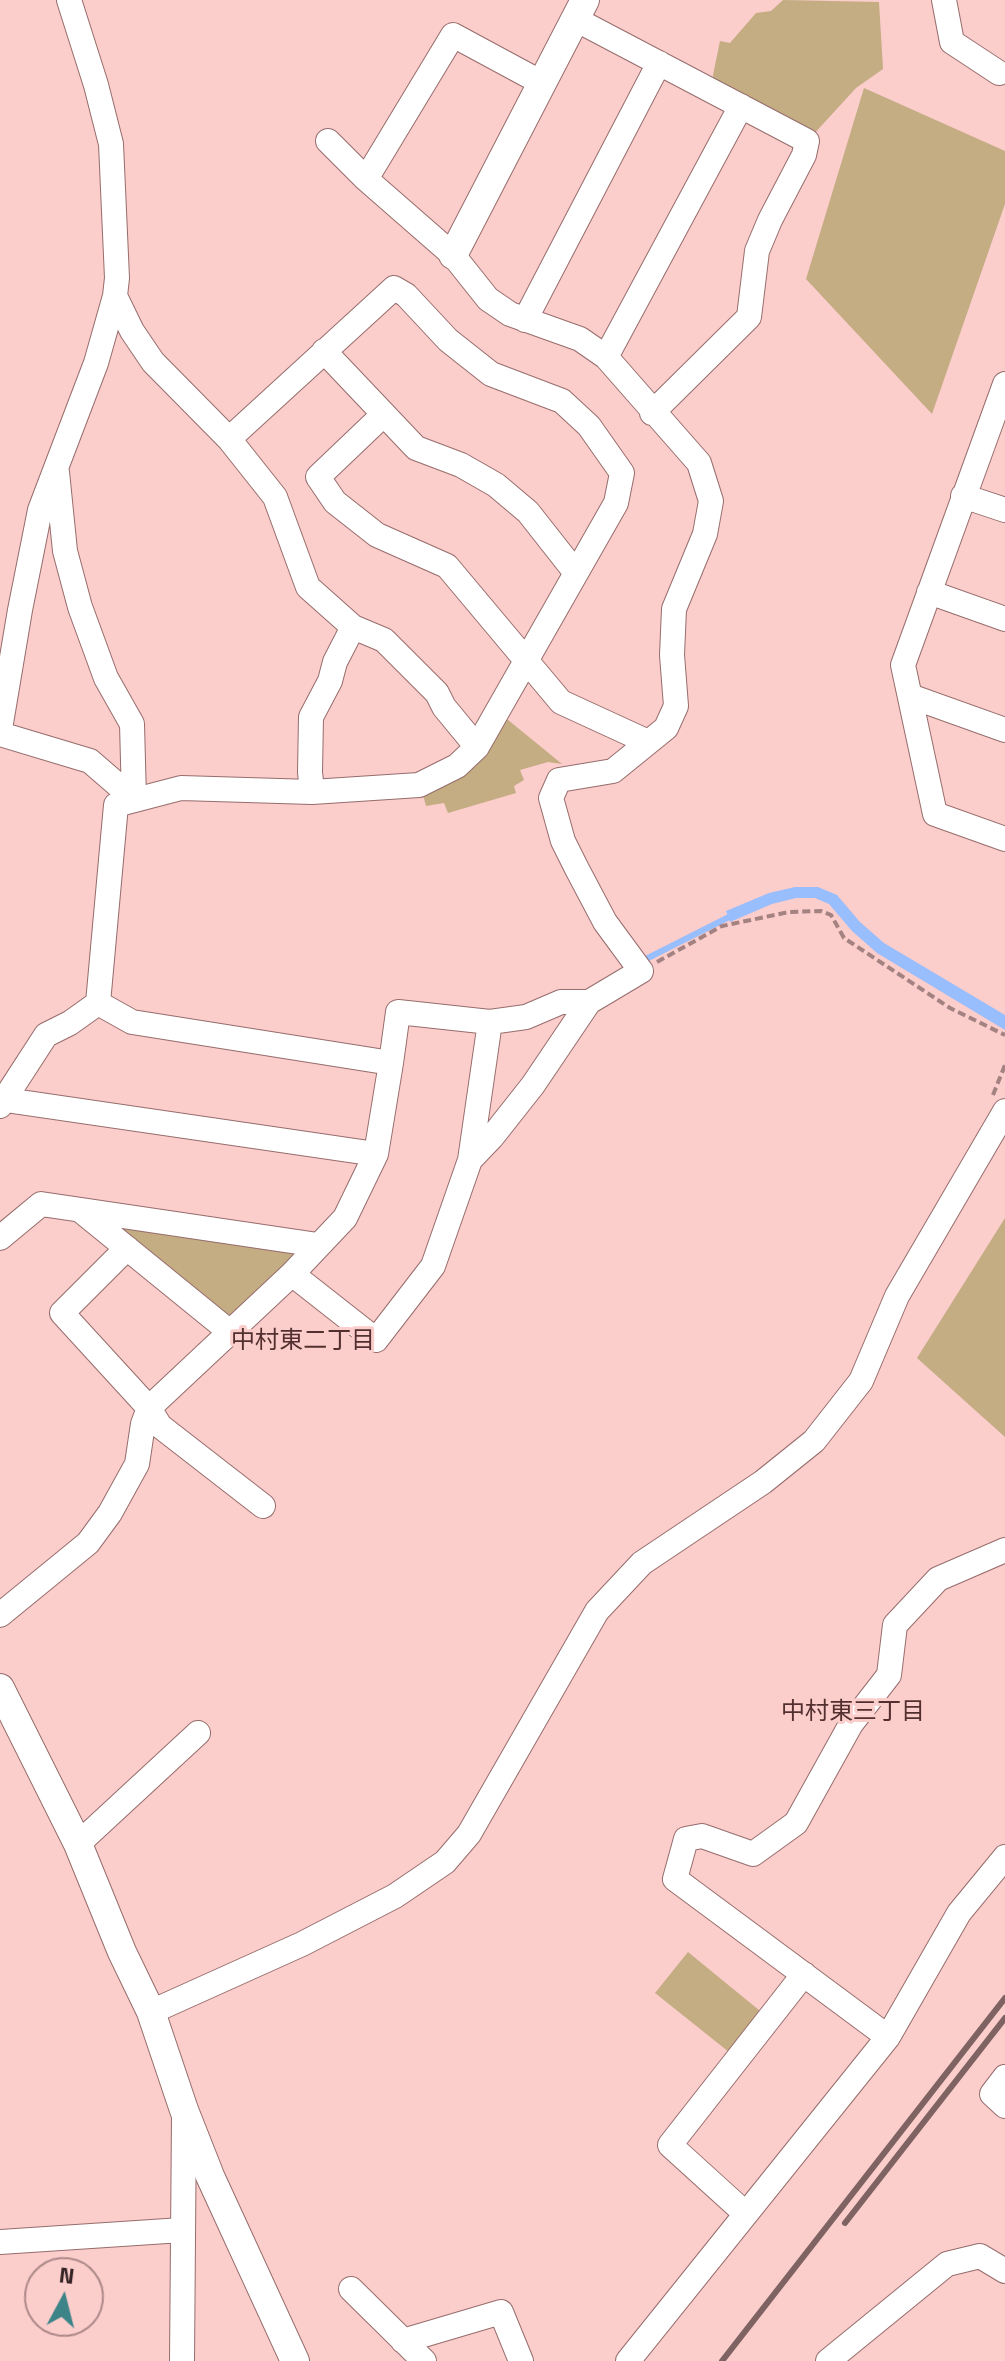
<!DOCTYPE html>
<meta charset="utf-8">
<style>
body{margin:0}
#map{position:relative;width:1005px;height:2361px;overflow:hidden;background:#fbcdcb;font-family:"Titillium Web",sans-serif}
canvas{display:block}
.north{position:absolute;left:24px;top:2257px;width:80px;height:80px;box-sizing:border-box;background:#fbcdcb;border:2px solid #ac8988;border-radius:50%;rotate:7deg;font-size:22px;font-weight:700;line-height:32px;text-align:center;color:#352424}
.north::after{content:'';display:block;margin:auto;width:28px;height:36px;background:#3c8488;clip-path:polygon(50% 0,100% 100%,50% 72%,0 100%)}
</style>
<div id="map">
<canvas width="1005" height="2361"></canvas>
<div class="north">N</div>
</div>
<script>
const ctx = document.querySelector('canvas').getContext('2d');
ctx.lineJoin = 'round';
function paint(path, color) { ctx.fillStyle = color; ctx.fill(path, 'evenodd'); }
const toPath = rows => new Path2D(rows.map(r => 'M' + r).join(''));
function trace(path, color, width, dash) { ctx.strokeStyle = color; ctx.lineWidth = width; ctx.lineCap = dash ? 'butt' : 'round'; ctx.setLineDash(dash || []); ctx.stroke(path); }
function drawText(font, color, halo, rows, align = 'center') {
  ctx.font = font + ' "Titillium Web","Noto Sans JP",sans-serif'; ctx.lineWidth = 6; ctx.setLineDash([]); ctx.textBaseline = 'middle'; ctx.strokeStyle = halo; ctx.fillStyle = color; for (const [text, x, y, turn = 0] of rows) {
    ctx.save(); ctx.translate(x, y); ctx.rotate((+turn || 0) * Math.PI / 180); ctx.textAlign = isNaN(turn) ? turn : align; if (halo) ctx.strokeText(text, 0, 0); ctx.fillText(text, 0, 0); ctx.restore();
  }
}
paint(toPath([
 [783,0,879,2,883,69,856,88,812,136,716,88,713,75,720,41,730,43,756,13,771,11],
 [864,88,1005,151,1005,204,932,414,806,279],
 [502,715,562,764,548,762,520,770,524,780,514,786,516,793,448,813,444,803,426,806,422,791],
 [91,1215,311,1247,231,1326],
 [1005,1218,1005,1437,917,1358],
 [688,1952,765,2015,734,2056,655,1993]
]), '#c4ac83');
paint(toPath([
 [795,887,818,887,837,895,860,922,884,943,1005,1015,1005,1030,877,953,852,931,829,904,815,898,796,898,772,904,730,922,726,911,769,893]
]), '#99befd');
trace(toPath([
 [642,961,735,914]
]), '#99befd', 6);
const minor = toPath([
 [944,0,952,42,999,73],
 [575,19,807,141,804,155,770,220,757,251,749,317,652,413],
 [328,141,366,179],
 [115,296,132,331,153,362,229,439],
 [525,320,659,63],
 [324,351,416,448,461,465,496,485,528,512,576,573],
 [606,357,741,106],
 [1005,384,903,665,935,814,1005,839],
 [383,415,318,477,335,502,377,535,447,566,561,702,648,742],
 [57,472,65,551,80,607,106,678,132,724,134,799],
 [963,496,1005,510],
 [929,592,1005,619],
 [910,696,1005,730],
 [0,729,20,610,40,510,96,363,115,296,117,278,111,144,96,85,69,0],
 [0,734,90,761,134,799],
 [312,792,310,772,311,717,330,681,335,662,353,627],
 [391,1063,398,1012,490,1022,526,1017,561,1002,589,1002,641,971,605,922,577,869,563,841,551,798,559,780,613,771,666,728,676,706,672,655,674,609,705,534,711,501,699,463,606,357,580,339,510,314,488,299,453,255,366,179,453,35,542,83],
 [0,1099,376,1154],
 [0,1106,46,1035,70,1023,98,1003,116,805,181,788,312,792,419,785,457,766,477,747,616,503,622,473,589,426,562,401,491,374,448,340,406,295,394,288,229,439,275,497,308,587,353,627,384,640,437,693,444,707,477,747],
 [470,1160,492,1137,533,1085,589,1002],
 [80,1210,230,1332],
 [0,1238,41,1204,318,1245],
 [127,1248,62,1313,149,1408,160,1426,263,1506],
 [292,1274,376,1340,433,1266,470,1160,490,1022],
 [1005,1550,938,1579,895,1625,889,1675,851,1724,796,1823,753,1854,702,1836,686,1839,675,1879,888,2037,959,1913,1005,1857],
 [0,1615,88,1543,110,1513,137,1464,143,1424,149,1408,292,1274,345,1218,376,1154,391,1063,132,1022,98,1003],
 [78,1844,198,1733],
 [151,2012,302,1944,395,1896,445,1862,469,1834,597,1611,642,1563,763,1482,814,1441,861,1381,897,1296,1005,1111],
 [1005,2077,992,2094,1005,2106],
 [746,2214,670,2145,804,1974],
 [0,2242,182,2230],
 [351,2289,424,2361],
 [403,2341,501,2312,521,2361],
 [182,2361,184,2115],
 [628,2361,888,2037],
 [828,2361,947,2264,980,2256,1005,2271]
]);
const tertiary = toPath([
 [453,255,585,0],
 [0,1688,78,1844,122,1952,151,2012,184,2110,210,2176,295,2361]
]);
trace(minor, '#966d6c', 26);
trace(tertiary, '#966d6c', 30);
trace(toPath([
 [657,962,722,926,789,912,821,911,831,915,844,938,950,1008,1005,1035],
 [993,1095,1005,1065]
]), '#a48281', 4, [8, 4]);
trace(minor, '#fff', 24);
trace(tertiary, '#fff', 28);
trace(toPath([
 [845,2223,1005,2018],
 [722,2361,1005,1998]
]), '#7e6362', 6);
drawText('24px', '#53302f', '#fbcdcb', [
 ["中村東二丁目",303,1342],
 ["中村東三丁目",853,1713]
]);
</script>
